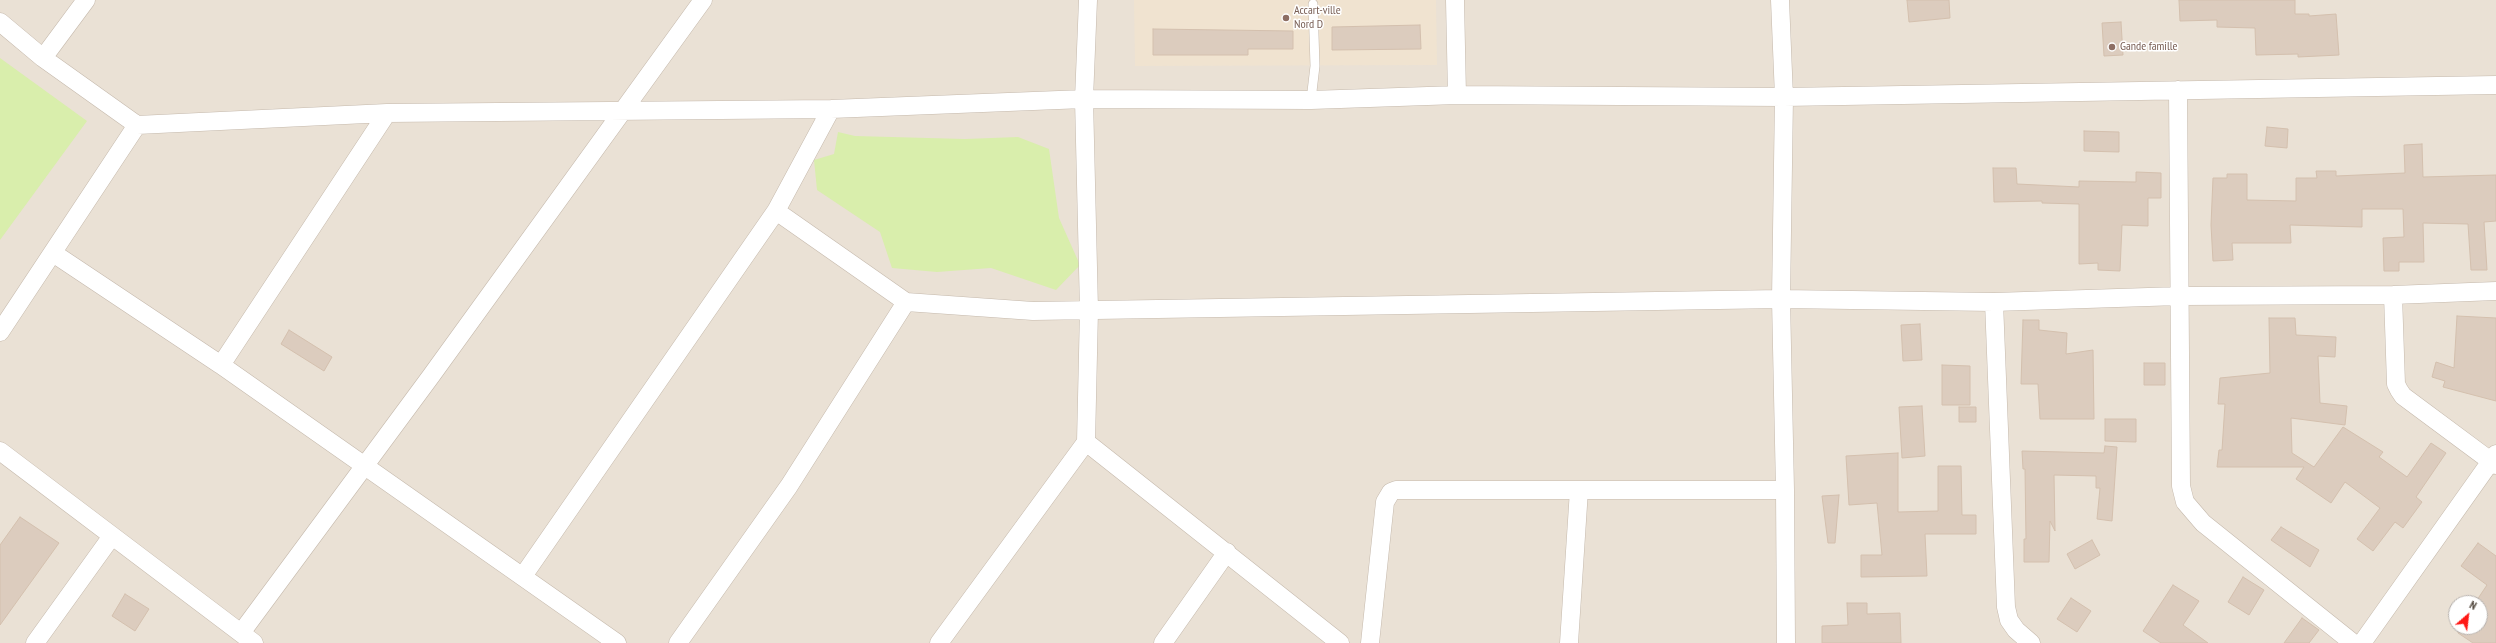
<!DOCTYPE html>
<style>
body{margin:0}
#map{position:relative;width:2496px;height:643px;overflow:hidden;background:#f5efe7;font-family:"PT Sans Narrow",sans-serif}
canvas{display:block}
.north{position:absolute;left:2448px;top:595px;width:40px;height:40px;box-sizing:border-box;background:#fff;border:1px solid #b7b2ae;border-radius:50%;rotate:28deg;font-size:11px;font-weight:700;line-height:16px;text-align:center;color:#4a3f35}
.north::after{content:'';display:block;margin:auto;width:14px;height:18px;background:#ff1915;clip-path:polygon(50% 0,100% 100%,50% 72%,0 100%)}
</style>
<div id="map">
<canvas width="2496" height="643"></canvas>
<div class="north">N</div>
</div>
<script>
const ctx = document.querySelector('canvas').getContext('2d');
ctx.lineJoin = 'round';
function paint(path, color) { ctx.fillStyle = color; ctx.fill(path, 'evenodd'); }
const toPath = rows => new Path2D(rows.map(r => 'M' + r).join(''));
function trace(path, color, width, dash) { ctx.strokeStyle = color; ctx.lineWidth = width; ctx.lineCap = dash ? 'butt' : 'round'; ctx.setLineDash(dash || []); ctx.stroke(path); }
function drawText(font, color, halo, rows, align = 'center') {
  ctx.font = font + ' "PT Sans Narrow",sans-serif'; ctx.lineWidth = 3; ctx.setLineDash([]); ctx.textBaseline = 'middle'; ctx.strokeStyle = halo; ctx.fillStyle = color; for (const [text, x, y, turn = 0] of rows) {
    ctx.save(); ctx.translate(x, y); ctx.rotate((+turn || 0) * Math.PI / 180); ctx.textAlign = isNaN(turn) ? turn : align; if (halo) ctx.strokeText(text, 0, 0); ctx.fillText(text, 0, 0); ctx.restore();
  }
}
paint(toPath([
 [0,0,2496,0,2496,643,0,643],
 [2456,603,2480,603,2480,627,2456,627]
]), '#eae1d5');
paint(toPath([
 [1134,0,1436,0,1437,65,1135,66]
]), '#f0e3d0');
paint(toPath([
 [0,58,87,121,0,240],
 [838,132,855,136,965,139,1018,137,1049,149,1059,218,1080,265,1056,290,991,268,937,272,892,268,880,232,817,190,814,160,834,154]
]), '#d9eeac');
const building = toPath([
 [1907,0,1949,0,1950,18,1909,22,1907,0],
 [2179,0,2295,0,2295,14,2309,14,2309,16,2336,14,2339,55,2298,57,2298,54,2256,55,2255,28,2217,27,2217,20,2180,21,2179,0],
 [2121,22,2123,55,2104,56,2102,23,2121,22],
 [1420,25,1421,49,1332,50,1332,27,1420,25],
 [1153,29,1293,31,1293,49,1248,49,1248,55,1153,55,1153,29],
 [2267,127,2288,129,2287,148,2265,146,2267,127],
 [2084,131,2119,132,2119,152,2084,151,2084,131],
 [2422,144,2423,177,2496,175,2496,221,2484,222,2487,270,2471,270,2468,224,2423,223,2424,262,2399,262,2399,271,2384,271,2383,238,2404,237,2403,209,2362,209,2362,227,2290,225,2291,243,2232,243,2233,260,2213,261,2211,225,2213,178,2227,178,2227,174,2247,174,2247,200,2296,201,2296,178,2317,178,2316,171,2336,171,2336,176,2405,173,2404,145,2422,144],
 [1993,168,2016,168,2017,184,2079,187,2079,181,2136,182,2136,172,2161,173,2161,198,2148,198,2148,226,2122,225,2120,271,2098,270,2098,263,2079,264,2079,204,2042,203,2042,201,1994,202,1993,168],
 [2457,316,2496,318,2496,401,2443,387,2445,381,2432,377,2436,362,2454,368,2457,316],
 [2269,318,2295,318,2296,335,2336,337,2335,357,2318,356,2320,403,2347,406,2345,425,2291,418,2292,453,2314,467,2343,427,2383,452,2379,457,2407,477,2431,443,2446,453,2416,497,2422,502,2403,528,2395,522,2373,551,2357,539,2380,508,2345,482,2331,503,2296,479,2304,467,2217,467,2219,450,2222,450,2225,404,2218,404,2220,378,2270,373,2269,318],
 [2023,320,2039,320,2039,330,2067,333,2066,354,2093,350,2094,419,2040,419,2038,384,2021,384,2023,320],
 [1920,324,1922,360,1903,361,1901,325,1920,324],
 [289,330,332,357,324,371,281,344,289,330],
 [2144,363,2165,363,2165,385,2144,385,2144,363],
 [1942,365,1970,366,1970,405,1942,405,1942,365],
 [1922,406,1925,456,1902,458,1899,407,1922,406],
 [1959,407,1976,407,1976,422,1959,422,1959,407],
 [2105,419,2136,419,2136,442,2105,441,2105,419],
 [2105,446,2117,447,2112,521,2097,519,2100,488,2096,488,2096,476,2054,475,2055,531,2050,521,2049,562,2024,562,2024,539,2026,539,2025,469,2023,469,2022,451,2104,453,2105,446],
 [1898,453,1898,512,1938,511,1938,466,1961,466,1962,515,1976,515,1976,534,1925,534,1927,576,1861,577,1861,555,1882,555,1877,503,1849,505,1846,456,1898,453],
 [1839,495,1835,543,1828,543,1822,496,1839,495],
 [20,517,59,543,0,625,0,545,20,517],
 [2281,527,2319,550,2310,567,2271,540,2281,527],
 [2092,540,2100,555,2075,569,2067,554,2092,540],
 [2478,543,2496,556,2496,643,2473,643,2458,633,2458,627,2480,627,2480,603,2475,603,2487,585,2461,566,2478,543],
 [2243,577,2264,590,2249,615,2228,602,2243,577],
 [2173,585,2199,601,2183,625,2208,643,2161,643,2143,631,2173,585],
 [125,594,149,609,135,631,112,616,125,594],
 [2071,598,2091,611,2077,632,2057,619,2071,598],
 [1847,603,1867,603,1867,614,1900,613,1901,643,1822,643,1822,626,1848,625,1847,603],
 [2302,618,2319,630,2309,643,2284,643,2302,618]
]);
paint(building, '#dcccbe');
trace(building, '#d4c0ae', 1);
const lane = toPath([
 [1311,100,1315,66,1313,4]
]);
const street = toPath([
 [1455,0,1457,95],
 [1780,0,1784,97,1781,299,1785,490,1786,643],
 [0,22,43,58,137,125,387,113,831,109,1084,99,1311,100,1457,95,1784,97,2496,85],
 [43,58,86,0],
 [2178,90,2181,486,2185,502,2203,523,2353,643],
 [776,211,906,302,1033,311,1781,299,1994,302,2179,296,2393,295,2496,291],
 [53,253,221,365,617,643],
 [2393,295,2396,384,2399,390,2403,396,2496,465],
 [1994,302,2006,607,2009,620,2016,630,2031,643],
 [0,332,137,125],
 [221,365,387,113],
 [1086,442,1340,643],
 [0,451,254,643],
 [523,576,776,211,831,109],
 [241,633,431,376,703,0],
 [35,643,112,536],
 [678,643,789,486,906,302],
 [939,643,1086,442,1089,310,1084,99,1088,0],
 [1163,643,1227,552],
 [1370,643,1385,502,1391,492,1396,490,1785,490],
 [1569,643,1579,490],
 [2362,643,2496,454]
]);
trace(lane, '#c5b9ac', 10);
trace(street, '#c5b9ac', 19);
trace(lane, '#fff', 9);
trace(street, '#fff', 18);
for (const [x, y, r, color] of [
 [1286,18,4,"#8d6e63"],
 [2112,47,4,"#8d6e63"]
]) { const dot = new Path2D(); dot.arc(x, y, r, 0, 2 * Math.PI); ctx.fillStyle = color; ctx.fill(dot); trace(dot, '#fff', 1.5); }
drawText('12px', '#785e54', '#fff', [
 ["Accart-ville",1294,11],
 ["Nord D",1294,25],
 ["Gande famille",2120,47]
], 'left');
</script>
